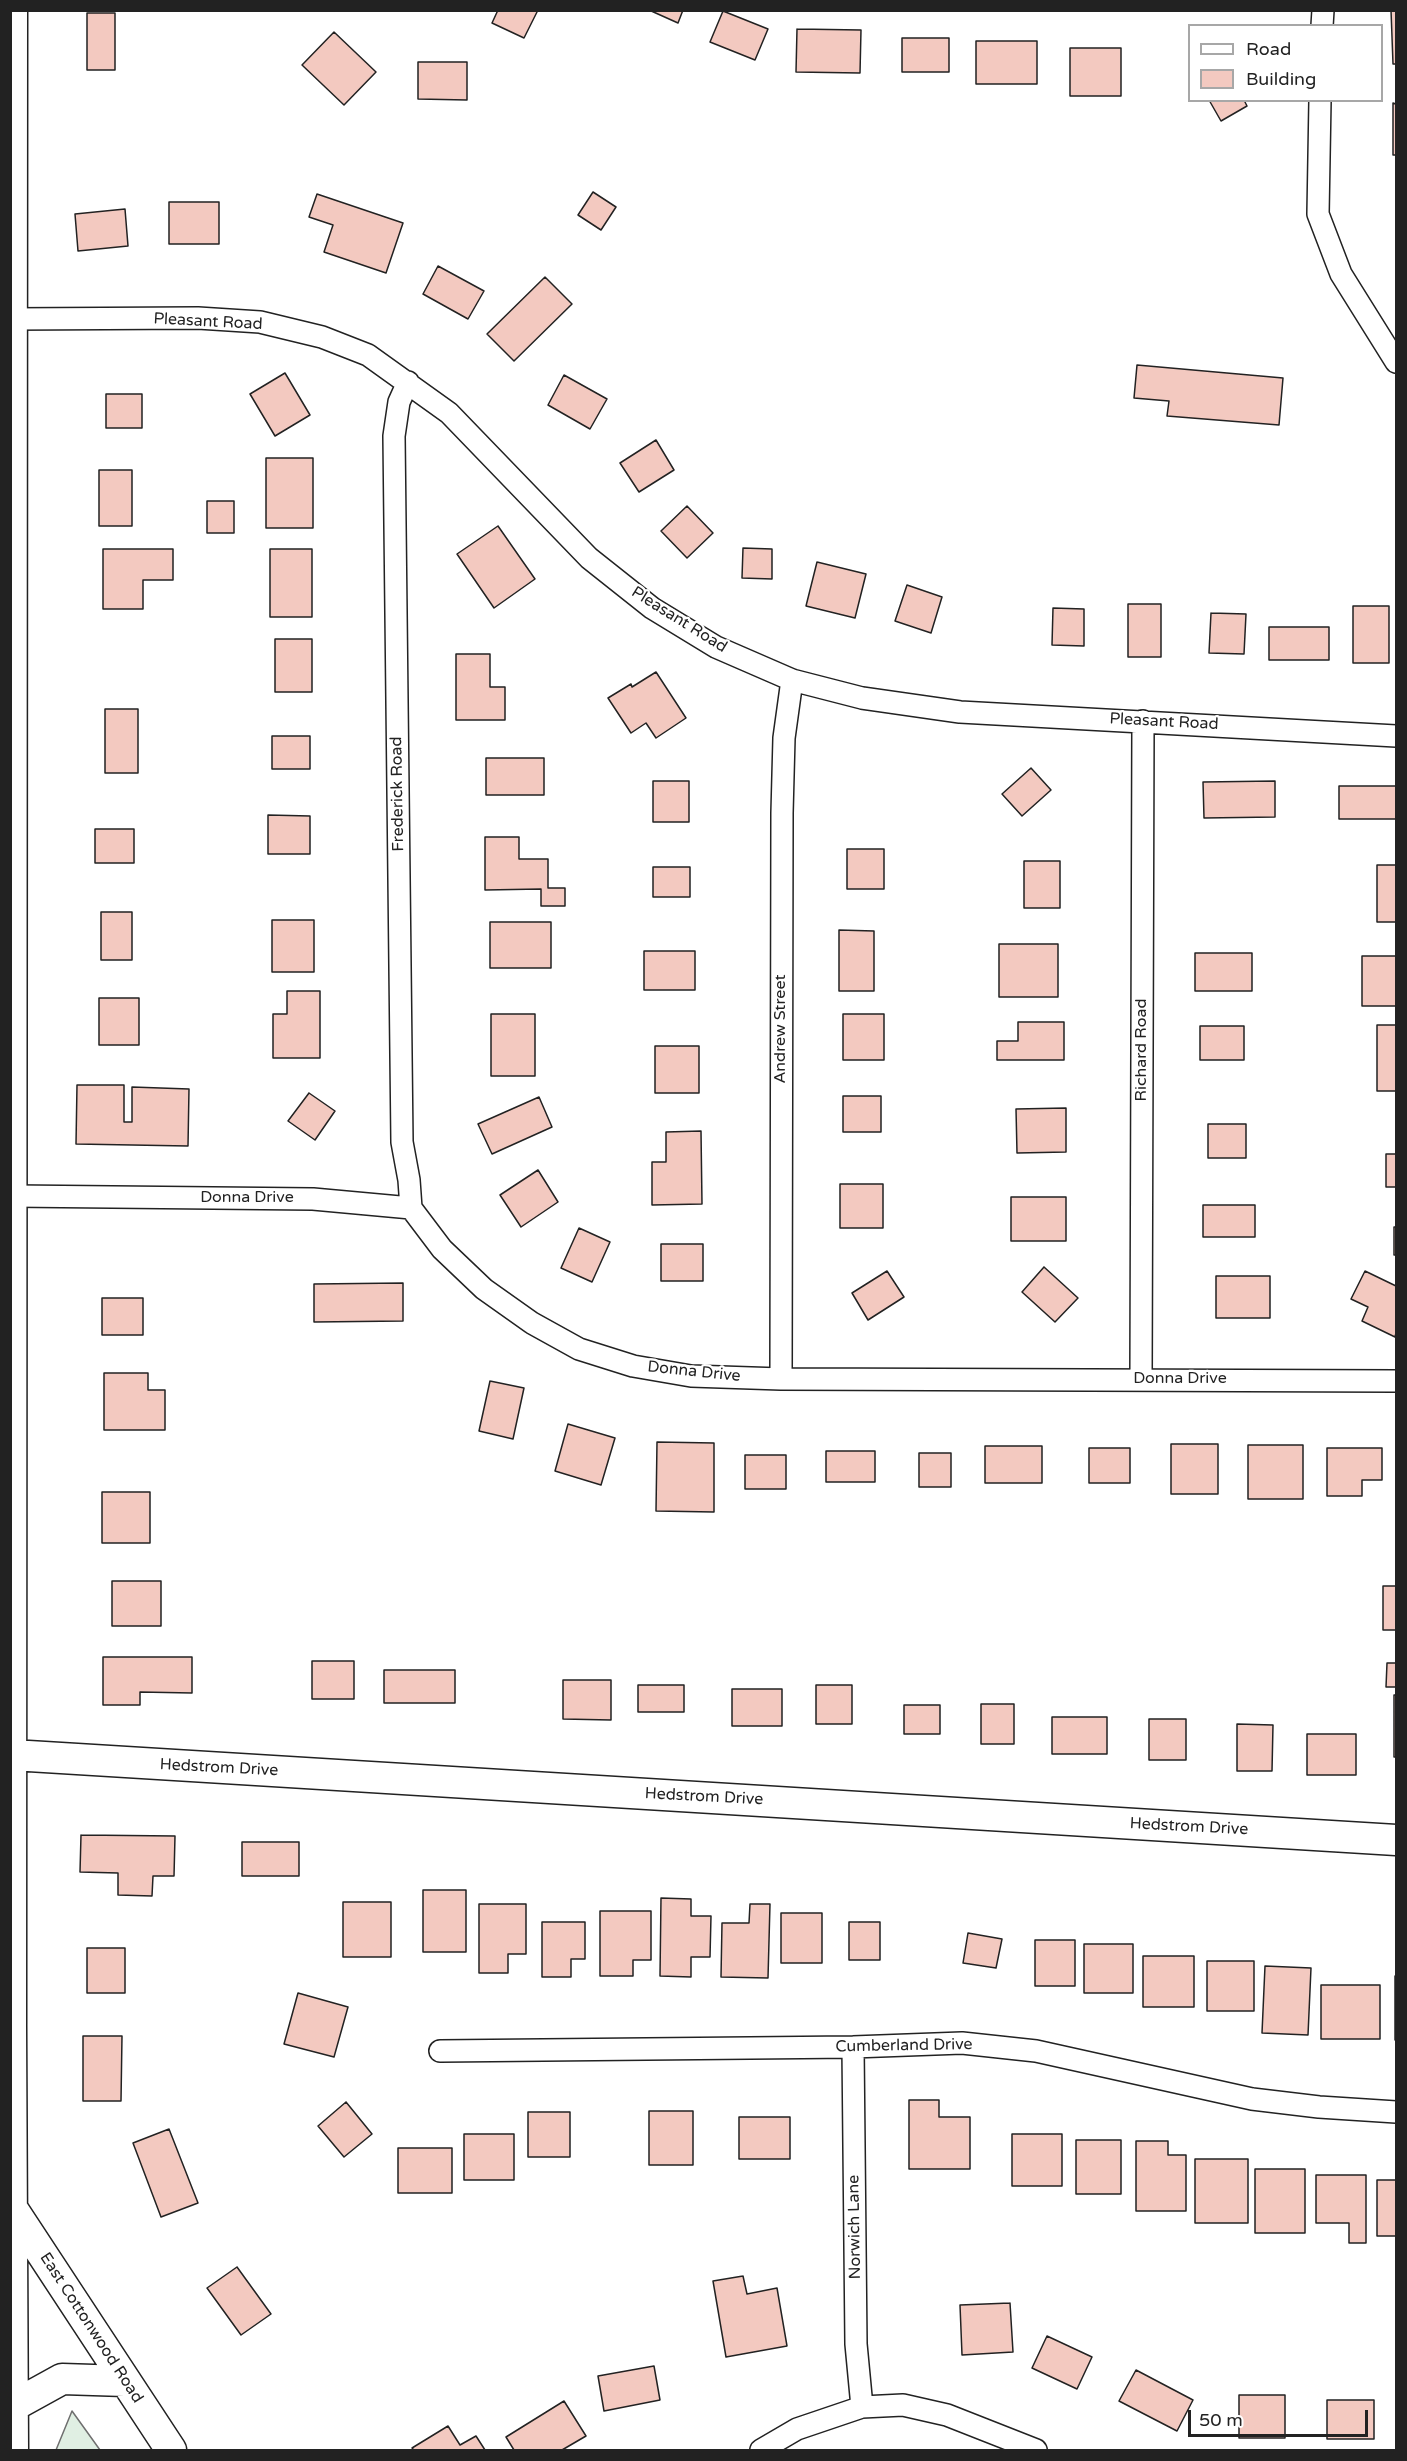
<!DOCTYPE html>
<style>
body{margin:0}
#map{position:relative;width:1407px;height:2461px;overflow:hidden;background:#fff;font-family:"Varela Round",sans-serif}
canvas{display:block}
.frame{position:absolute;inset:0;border:12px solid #222;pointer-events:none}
.legend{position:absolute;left:1188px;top:24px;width:195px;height:78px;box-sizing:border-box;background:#fff;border:2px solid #a7a7a7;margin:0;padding:8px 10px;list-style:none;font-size:18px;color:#222}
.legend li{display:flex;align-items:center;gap:12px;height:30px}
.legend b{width:30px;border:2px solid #a7a7a7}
.scale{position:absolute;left:1188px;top:2410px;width:180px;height:27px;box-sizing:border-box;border:3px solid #222;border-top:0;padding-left:8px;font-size:18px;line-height:21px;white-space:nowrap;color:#222;-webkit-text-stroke:4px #fff;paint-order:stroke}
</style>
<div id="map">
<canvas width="1407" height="2461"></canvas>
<div class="frame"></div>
<ul class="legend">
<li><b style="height:8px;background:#fff"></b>Road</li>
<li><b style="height:16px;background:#f3c9c0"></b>Building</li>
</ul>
<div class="scale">50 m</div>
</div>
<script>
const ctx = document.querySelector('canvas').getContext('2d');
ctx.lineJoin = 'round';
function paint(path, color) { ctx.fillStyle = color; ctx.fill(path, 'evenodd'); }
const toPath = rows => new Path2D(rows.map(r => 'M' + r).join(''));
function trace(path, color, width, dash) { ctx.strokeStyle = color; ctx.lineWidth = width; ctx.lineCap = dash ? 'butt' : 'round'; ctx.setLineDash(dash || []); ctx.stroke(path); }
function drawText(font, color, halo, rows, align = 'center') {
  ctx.font = font + ' "Varela Round",sans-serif'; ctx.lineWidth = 4.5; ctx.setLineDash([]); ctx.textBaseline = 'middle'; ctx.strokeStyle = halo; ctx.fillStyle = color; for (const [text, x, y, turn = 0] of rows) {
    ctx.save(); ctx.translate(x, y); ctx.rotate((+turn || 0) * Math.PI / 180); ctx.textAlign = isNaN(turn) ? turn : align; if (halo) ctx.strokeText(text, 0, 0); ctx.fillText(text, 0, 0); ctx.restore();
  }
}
const green = toPath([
 [72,2411,100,2450,56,2450,72,2411]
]);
paint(green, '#e0efe3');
trace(green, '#6f6f6f', 1.5);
const building = toPath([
 [498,10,538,10,524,38,492,23,498,10],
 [649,10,683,10,678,23,649,10],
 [1391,10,1396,10,1396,64,1393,64,1391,10],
 [723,11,768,29,755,60,710,42,723,11],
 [87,13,115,13,115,70,87,70,87,13],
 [797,29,861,30,860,73,796,72,797,29],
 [334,32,376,72,344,105,302,65,334,32],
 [902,38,949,38,949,72,902,72,902,38],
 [976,41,1037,41,1037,84,976,84,976,41],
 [1070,48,1121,48,1121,96,1070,96,1070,48],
 [418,62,467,62,467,100,418,99,418,62],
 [1209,100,1244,100,1247,106,1221,121,1209,100],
 [1393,103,1396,104,1396,155,1393,155,1393,103],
 [593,192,616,207,601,230,578,215,593,192],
 [317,194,403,223,386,273,324,252,333,225,309,217,317,194],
 [169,202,219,202,219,244,169,244,169,202],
 [125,209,128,246,78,251,75,214,125,209],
 [438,266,484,291,468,319,423,294,438,266],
 [545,277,572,304,514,361,487,334,545,277],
 [1137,365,1283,378,1279,425,1167,416,1169,401,1134,398,1137,365],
 [285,373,310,415,275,436,250,394,285,373],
 [564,375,607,399,590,429,548,405,564,375],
 [106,394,142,394,142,428,106,428,106,394],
 [656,440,674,470,639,492,620,463,656,440],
 [266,458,313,458,313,528,266,528,266,458],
 [99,470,132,470,132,526,99,526,99,470],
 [207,501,234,501,234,533,207,533,207,501],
 [687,506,713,533,687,558,661,531,687,506],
 [498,526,535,579,494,608,457,554,498,526],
 [743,548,772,549,772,579,742,578,743,548],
 [103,549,173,549,173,580,143,580,143,609,103,609,103,549],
 [270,549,312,549,312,617,270,617,270,549],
 [817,562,866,574,855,618,806,606,817,562],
 [907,585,942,597,931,633,895,621,907,585],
 [1128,604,1161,604,1161,657,1128,657,1128,604],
 [1353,606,1389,606,1389,663,1353,663,1353,606],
 [1053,608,1084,609,1084,646,1052,645,1053,608],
 [1211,613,1246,614,1244,654,1209,653,1211,613],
 [1269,627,1329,627,1329,660,1269,660,1269,627],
 [275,639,312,639,312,692,275,692,275,639],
 [456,654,490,654,490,687,505,687,505,720,456,720,456,654],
 [656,672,686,718,656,738,646,723,631,733,608,698,631,684,632,687,656,672],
 [105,709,138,709,138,773,105,773,105,709],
 [272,736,310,736,310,769,272,769,272,736],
 [486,758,544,758,544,795,486,795,486,758],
 [1031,768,1051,790,1022,816,1002,794,1031,768],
 [653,781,689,781,689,822,653,822,653,781],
 [1275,781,1275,817,1204,818,1203,782,1275,781],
 [1339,786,1396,786,1396,819,1339,819,1339,786],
 [268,815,310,816,310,854,268,854,268,815],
 [95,829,134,829,134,863,95,863,95,829],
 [485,837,519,837,519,859,548,859,548,888,565,888,565,906,541,906,541,889,485,890,485,837],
 [847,849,884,849,884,889,847,889,847,849],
 [1024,861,1060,861,1060,908,1024,908,1024,861],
 [1377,865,1396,865,1396,922,1377,922,1377,865],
 [653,867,690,867,690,897,653,897,653,867],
 [101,912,132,912,132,960,101,960,101,912],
 [272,920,314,920,314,972,272,972,272,920],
 [490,922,551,922,551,968,490,968,490,922],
 [839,930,874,931,874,991,839,991,839,930],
 [999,944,1058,944,1058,997,999,997,999,944],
 [644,951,695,951,695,990,644,990,644,951],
 [1195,953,1252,953,1252,991,1195,991,1195,953],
 [1362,956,1396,956,1396,1006,1362,1006,1362,956],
 [287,991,320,991,320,1058,273,1058,273,1014,287,1014,287,991],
 [99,998,139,998,139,1045,99,1045,99,998],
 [491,1014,535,1014,535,1076,491,1076,491,1014],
 [843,1014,884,1014,884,1060,843,1060,843,1014],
 [1018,1022,1064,1022,1064,1060,997,1060,997,1041,1018,1041,1018,1022],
 [1377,1025,1396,1025,1396,1091,1377,1091,1377,1025],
 [1200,1026,1244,1026,1244,1060,1200,1060,1200,1026],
 [655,1046,699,1046,699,1093,655,1093,655,1046],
 [77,1085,124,1085,124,1122,132,1122,132,1087,189,1089,188,1146,76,1144,77,1085],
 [309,1093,335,1111,315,1140,288,1121,309,1093],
 [843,1096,881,1096,881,1132,843,1132,843,1096],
 [539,1097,552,1127,492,1154,478,1124,539,1097],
 [1066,1108,1066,1152,1017,1153,1016,1109,1066,1108],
 [1208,1124,1246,1124,1246,1158,1208,1158,1208,1124],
 [701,1131,702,1204,652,1205,652,1162,666,1162,666,1132,701,1131],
 [1386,1154,1396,1154,1396,1187,1386,1187,1386,1154],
 [538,1170,558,1202,521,1227,500,1195,538,1170],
 [840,1184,883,1184,883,1228,840,1228,840,1184],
 [1011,1197,1066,1197,1066,1241,1011,1241,1011,1197],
 [1203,1205,1255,1205,1255,1237,1203,1237,1203,1205],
 [1394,1227,1396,1227,1396,1255,1394,1255,1394,1227],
 [579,1228,610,1242,592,1282,561,1268,579,1228],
 [661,1244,703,1244,703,1281,661,1281,661,1244],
 [1044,1267,1078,1298,1055,1322,1022,1292,1044,1267],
 [887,1271,904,1297,868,1320,852,1293,887,1271],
 [1365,1271,1396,1286,1396,1333,1395,1337,1362,1321,1368,1307,1351,1299,1365,1271],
 [1216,1276,1270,1276,1270,1318,1216,1318,1216,1276],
 [403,1283,403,1321,314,1322,314,1284,403,1283],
 [102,1298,143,1298,143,1335,102,1335,102,1298],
 [104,1373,148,1373,148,1390,165,1390,165,1430,104,1430,104,1373],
 [490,1381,524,1388,513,1439,479,1431,490,1381],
 [568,1424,615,1438,601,1485,555,1471,568,1424],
 [657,1442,714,1443,714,1512,656,1511,657,1442],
 [1171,1444,1218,1444,1218,1494,1171,1494,1171,1444],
 [1248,1445,1303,1445,1303,1499,1248,1499,1248,1445],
 [985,1446,1042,1446,1042,1483,985,1483,985,1446],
 [1089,1448,1130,1448,1130,1483,1089,1483,1089,1448],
 [1327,1448,1382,1448,1382,1480,1362,1480,1362,1496,1327,1496,1327,1448],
 [826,1451,875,1451,875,1482,826,1482,826,1451],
 [919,1453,951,1453,951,1487,919,1487,919,1453],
 [745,1455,786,1455,786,1489,745,1489,745,1455],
 [102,1492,150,1492,150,1543,102,1543,102,1492],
 [112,1581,161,1581,161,1626,112,1626,112,1581],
 [1383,1586,1396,1586,1396,1630,1383,1630,1383,1586],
 [103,1657,192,1657,192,1693,140,1692,140,1705,103,1705,103,1657],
 [312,1661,354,1661,354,1699,312,1699,312,1661],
 [1387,1663,1396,1663,1396,1687,1386,1687,1387,1663],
 [384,1670,455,1670,455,1703,384,1703,384,1670],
 [563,1680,611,1680,611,1720,563,1719,563,1680],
 [638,1685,684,1685,684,1712,638,1712,638,1685],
 [816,1685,852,1685,852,1724,816,1724,816,1685],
 [732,1689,782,1689,782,1726,732,1726,732,1689],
 [1394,1695,1396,1695,1396,1757,1394,1757,1394,1695],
 [981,1704,1014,1704,1014,1744,981,1744,981,1704],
 [904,1705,940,1705,940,1734,904,1734,904,1705],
 [1052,1717,1107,1717,1107,1754,1052,1754,1052,1717],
 [1149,1719,1186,1719,1186,1760,1149,1760,1149,1719],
 [1237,1724,1273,1725,1272,1771,1237,1771,1237,1724],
 [1307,1734,1356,1734,1356,1775,1307,1775,1307,1734],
 [81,1835,175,1836,174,1876,153,1876,152,1896,118,1895,118,1873,80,1872,81,1835],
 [242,1842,299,1842,299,1876,242,1876,242,1842],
 [423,1890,466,1890,466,1952,423,1952,423,1890],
 [661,1898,691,1899,691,1916,711,1916,710,1957,691,1957,691,1977,660,1976,661,1898],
 [343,1902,391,1902,391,1957,343,1957,343,1902],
 [479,1904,526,1904,526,1954,508,1954,508,1973,479,1973,479,1904],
 [750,1904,770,1904,768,1978,721,1977,722,1923,749,1923,750,1904],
 [600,1911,651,1911,651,1960,633,1960,633,1976,600,1976,600,1911],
 [781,1913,822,1913,822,1963,781,1963,781,1913],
 [542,1922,585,1922,585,1959,571,1959,571,1977,542,1977,542,1922],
 [849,1922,880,1922,880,1960,849,1960,849,1922],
 [968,1933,1002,1939,996,1968,963,1963,968,1933],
 [1035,1940,1075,1940,1075,1986,1035,1986,1035,1940],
 [1084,1944,1133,1944,1133,1993,1084,1993,1084,1944],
 [87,1948,125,1948,125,1993,87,1993,87,1948],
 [1143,1956,1194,1956,1194,2007,1143,2007,1143,1956],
 [1207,1961,1254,1961,1254,2011,1207,2011,1207,1961],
 [1265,1966,1311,1968,1308,2035,1262,2033,1265,1966],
 [1395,1976,1396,1976,1396,2040,1395,2040,1395,1976],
 [1321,1985,1380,1985,1380,2039,1321,2039,1321,1985],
 [298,1993,348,2007,334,2057,284,2044,298,1993],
 [83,2036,122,2036,121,2101,83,2101,83,2036],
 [909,2100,939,2100,939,2117,970,2117,970,2169,909,2169,909,2100],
 [346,2102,372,2134,344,2157,318,2126,346,2102],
 [649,2111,693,2111,693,2165,649,2165,649,2111],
 [528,2112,570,2112,570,2157,528,2157,528,2112],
 [739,2117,790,2117,790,2159,739,2159,739,2117],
 [169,2129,198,2203,161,2217,133,2143,169,2129],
 [464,2134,514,2134,514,2180,464,2180,464,2134],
 [1012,2134,1062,2134,1062,2186,1012,2186,1012,2134],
 [1076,2140,1121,2140,1121,2194,1076,2194,1076,2140],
 [1136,2141,1168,2141,1168,2155,1186,2155,1186,2211,1136,2211,1136,2141],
 [398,2148,452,2148,452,2193,398,2193,398,2148],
 [1195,2159,1248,2159,1248,2223,1195,2223,1195,2159],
 [1255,2169,1305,2169,1305,2233,1255,2233,1255,2169],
 [1316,2175,1366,2175,1366,2243,1349,2243,1349,2223,1316,2223,1316,2175],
 [1377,2180,1396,2180,1396,2236,1377,2236,1377,2180],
 [237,2267,271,2314,241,2335,207,2288,237,2267],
 [743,2276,747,2294,777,2288,787,2346,726,2357,713,2281,743,2276],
 [1010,2303,1013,2352,962,2355,960,2305,1010,2303],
 [1047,2336,1092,2357,1077,2389,1032,2368,1047,2336],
 [654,2366,660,2400,604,2411,598,2376,654,2366],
 [1136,2370,1193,2400,1177,2431,1119,2401,1136,2370],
 [1239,2395,1285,2395,1285,2438,1239,2438,1239,2395],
 [1327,2400,1374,2400,1374,2439,1327,2439,1327,2400],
 [564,2401,586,2436,562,2450,514,2450,506,2437,564,2401],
 [448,2426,460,2445,476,2436,485,2450,414,2450,412,2448,448,2426]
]);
paint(building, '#f3c9c0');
trace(building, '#222', 1.5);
const street = toPath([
 [1322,26,1323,10],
 [1320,100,1318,214,1341,274,1396,362],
 [11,319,198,318,260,322,322,337,368,355,449,413,589,558,652,608,716,647,792,680,862,698,960,712,1396,736],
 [408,382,399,402,394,436,402,1142,409,1180,411,1208],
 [12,1196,313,1199,411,1208,442,1249,484,1289,532,1323,579,1349,633,1366,691,1376,781,1379,1396,1381],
 [1141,1378,1143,721],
 [781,1379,782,813,784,738,792,680],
 [853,2047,856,2344,862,2407],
 [440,2051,853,2047,962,2043,1036,2051,1252,2099,1319,2107,1396,2112],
 [761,2450,797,2429,862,2407,903,2405,947,2415,1036,2450]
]);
const secondary = toPath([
 [12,10,11,2024,13,2450],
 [12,1755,1396,1840],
 [10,2205,171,2450],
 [13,2406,62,2379,125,2381]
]);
trace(street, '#222', 24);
trace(secondary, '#222', 33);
trace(street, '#fff', 21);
trace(secondary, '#fff', 30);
drawText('16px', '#222', '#fff', [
 ["Pleasant Road",208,322,3],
 ["Pleasant Road",679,620,32],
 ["Pleasant Road",1164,722,3],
 ["Frederick Road",398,794,-91],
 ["Andrew Street",781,1029,-90],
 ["Richard Road",1142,1050,-90],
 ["Donna Drive",247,1198],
 ["Donna Drive",694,1372,6],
 ["Donna Drive",1180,1379],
 ["Hedstrom Drive",219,1768,3],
 ["Hedstrom Drive",704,1797,3],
 ["Hedstrom Drive",1189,1827,3],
 ["Cumberland Drive",904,2046,-1],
 ["Norwich Lane",855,2227,-91],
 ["East Cottonwood Road",91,2328,57]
]);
</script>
